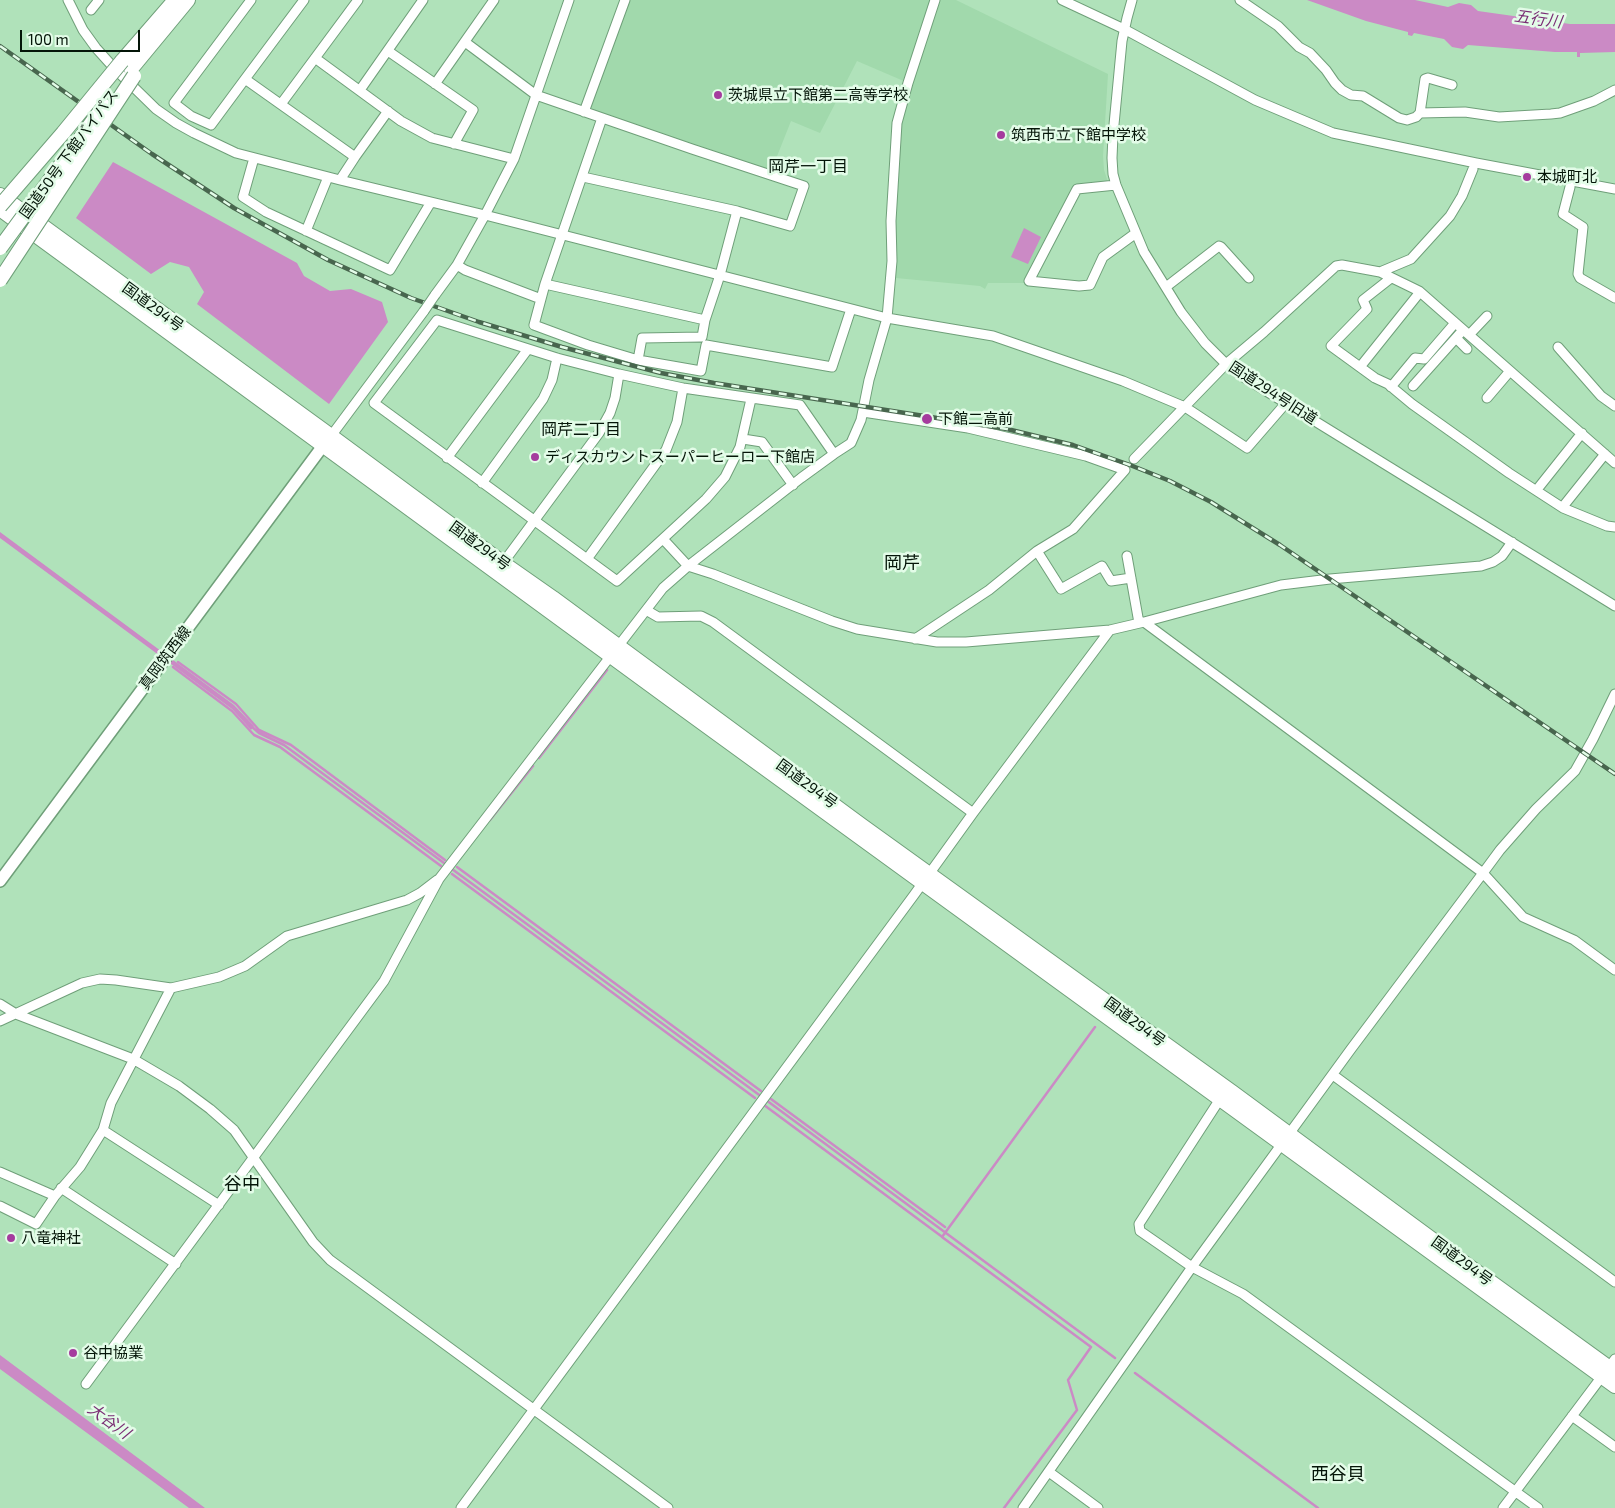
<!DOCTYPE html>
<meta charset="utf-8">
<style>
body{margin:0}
#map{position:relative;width:1615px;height:1508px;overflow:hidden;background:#b0e2ba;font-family:"Exo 2",sans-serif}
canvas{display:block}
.scale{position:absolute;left:20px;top:30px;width:120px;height:22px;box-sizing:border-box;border:2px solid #041508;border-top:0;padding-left:6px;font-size:15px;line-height:18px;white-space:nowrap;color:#041508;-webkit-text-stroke:4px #e3fce8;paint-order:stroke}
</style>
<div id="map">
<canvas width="1615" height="1508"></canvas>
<div class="scale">100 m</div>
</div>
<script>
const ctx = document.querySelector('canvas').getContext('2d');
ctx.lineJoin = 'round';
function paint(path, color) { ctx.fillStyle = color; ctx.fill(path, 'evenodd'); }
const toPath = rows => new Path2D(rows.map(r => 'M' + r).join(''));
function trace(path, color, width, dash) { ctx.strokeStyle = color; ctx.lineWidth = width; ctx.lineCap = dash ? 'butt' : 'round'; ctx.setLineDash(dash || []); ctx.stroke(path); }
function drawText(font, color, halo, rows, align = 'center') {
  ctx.font = font + ' "Exo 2","Noto Sans JP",sans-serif'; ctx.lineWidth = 5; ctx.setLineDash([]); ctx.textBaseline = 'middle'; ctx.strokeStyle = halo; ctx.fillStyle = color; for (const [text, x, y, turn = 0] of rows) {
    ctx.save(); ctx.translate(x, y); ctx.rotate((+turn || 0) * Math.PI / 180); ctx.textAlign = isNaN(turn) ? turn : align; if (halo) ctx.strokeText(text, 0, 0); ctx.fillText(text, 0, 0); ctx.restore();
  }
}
paint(toPath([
 [629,0,932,0,906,82,857,61,820,133,791,121,768,179,594,112,591,107],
 [939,0,956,0,1108,74,1103,156,1104,170,1108,182,1077,185,1024,283,988,283,985,289,980,286,896,278,893,281,895,220,900,124,910,87]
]), '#a1d9ac');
paint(toPath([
 [1307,0,1415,0,1448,7,1459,3,1471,5,1478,11,1570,24,1615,24,1615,52,1580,53,1580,57,1577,57,1577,52,1555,52,1468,45,1463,49,1452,47,1444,39,1414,33,1412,36,1408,35,1408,32,1366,21],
 [113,162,297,263,304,276,330,291,351,289,382,302,388,322,329,404,197,304,204,292,189,267,170,262,151,274,76,218],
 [1024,228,1041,237,1028,264,1011,257],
 [0,532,234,705,254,726,251,730,232,709,0,538],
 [0,1355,205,1508,189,1508,0,1369]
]), '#cb8ac5');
trace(toPath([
 [178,662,236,704,259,730,291,745,445,860],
 [173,667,232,711,254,735,280,747,441,866],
 [251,726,259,733,284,745,444,863],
 [539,758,607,670],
 [490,820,533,766],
 [453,867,452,869,762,1097],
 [457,867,761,1091],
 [452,874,755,1098],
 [771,1099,945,1227],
 [766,1100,1115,1358],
 [764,1105,941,1236],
 [1135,1373,1318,1508],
 [1004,1508,1077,1410,1068,1380,1091,1347,942,1237,1095,1027]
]), '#cb8ac5', 2.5);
const minor = toPath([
 [68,0,83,30,96,48,114,68,156,109,176,123,194,133,236,153,340,180,485,215,887,318,993,336,1123,381,1185,407,1247,448,1286,403],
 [304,0,245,79,355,157],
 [1062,0,1124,29,1255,100,1333,133,1476,163,1615,189],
 [1132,0,1127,18,1122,41,1113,135,1112,158,1113,174,1116,185,1144,252,1181,312,1205,343,1226,364,1245,378,1615,606],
 [1240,0,1278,26,1299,47,1310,53,1326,70,1335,83,1342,90,1351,95,1363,96,1399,118,1407,120,1416,117,1420,113,1425,79,1428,78,1452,85],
 [91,10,99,0],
 [465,42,536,95,692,149,804,186,790,226,737,211,720,275,705,320,545,284],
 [388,51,473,110,454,144],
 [315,58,401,121,432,138,514,159],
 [245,79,211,125,191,116,174,103,251,0],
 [435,84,494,0],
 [360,90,423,0],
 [281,104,358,0],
 [584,112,625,0],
 [1420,113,1465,112,1499,117,1551,114,1560,113,1594,101,1615,90],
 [602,118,545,284,534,325,588,345,638,360,701,371,706,345,832,367,851,309],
 [254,158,243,197,266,212,390,270,431,202],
 [583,177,737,211],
 [340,180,355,157,388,111],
 [1116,185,1077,189,1029,281,1079,286,1090,285,1103,257,1136,233],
 [1570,187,1563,214,1583,227,1578,274,1580,278,1615,298],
 [306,231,328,177],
 [457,265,465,270,541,299],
 [1380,272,1411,259,1450,216,1462,196,1473,169],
 [1391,278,1363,300,1367,309,1331,346,1375,378,1388,384,1412,404,1509,473,1563,508,1607,526,1615,527],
 [1166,287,1219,246,1221,247,1249,278],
 [435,295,457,265,485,215,514,159,569,0],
 [1469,335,1487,316],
 [1456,338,1467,349],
 [1558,347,1601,396,1615,406],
 [638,360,642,338,702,337,705,320],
 [1360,367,1420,292],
 [1413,386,1463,330],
 [1391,387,1415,358,1424,359,1455,323],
 [1487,398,1510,371],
 [751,399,740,447,725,477,706,499,617,581,374,403,437,320,557,358,619,374,683,388,800,405,834,454],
 [863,412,968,428,1086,456,1125,470,1073,529,1037,551,989,590,915,639],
 [331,436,424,311],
 [743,439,762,442,793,485],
 [447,458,528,349],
 [1134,459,1226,364,1264,332,1336,266,1342,265,1380,272,1419,291,1615,463],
 [482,483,543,399,552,380,557,358],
 [1539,487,1582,433],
 [1565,504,1605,454],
 [663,539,688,566,713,574,832,621,857,629,937,642,966,642,1110,630,1144,622,1281,585,1330,579,1481,566,1493,562,1502,556,1512,542],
 [1037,551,1061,589,1102,566,1111,581,1131,578],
 [1127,556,1139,623],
 [587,559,666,450,677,422,683,388],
 [503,563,599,433,610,413,615,398,619,374],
 [646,610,658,617,701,616,713,622,973,813],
 [1144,622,1483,873,1523,917,1574,940,1615,970],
 [0,1004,16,1014,133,1059,179,1086,210,1109,234,1130,313,1242,330,1260,668,1508],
 [0,1021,82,983,100,979,116,980,171,988,219,977,245,966,287,936,407,900,420,893,437,880],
 [1333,1075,1615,1282],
 [1220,1099,1139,1224,1140,1231,1192,1267,1243,1294,1538,1508],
 [103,1130,219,1205],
 [0,1172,55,1196,80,1167,103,1130,111,1103,171,988],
 [61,1188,176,1264],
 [0,1206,36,1224,55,1196],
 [86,1384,384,981,439,879,663,588,688,566,801,478,834,454,851,443,861,420,869,380,887,318,892,261,891,221,897,123,908,83,935,0],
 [1572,1416,1615,1447],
 [1049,1472,1098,1508],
 [461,1508,914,895,973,813,1110,630],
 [1023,1508,1192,1267,1351,1049,1483,873,1500,850,1536,809,1575,771,1593,739,1615,694],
 [1503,1508,1615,1359]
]);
const major = toPath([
 [0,881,328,439]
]);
const highway = toPath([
 [122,61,175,0],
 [131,69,188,0],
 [0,195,331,436,503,563,553,598,861,825,1232,1092,1441,1246,1615,1372],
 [0,209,671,700,1615,1386]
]);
trace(minor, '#6f9f79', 11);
trace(major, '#6f9f79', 14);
trace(highway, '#6f9f79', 16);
trace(minor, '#fff', 9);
trace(major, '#fff', 11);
trace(highway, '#fff', 14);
const rail = toPath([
 [0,46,152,154,234,208,328,260,411,298,479,322,562,347,661,373,714,383,1007,429,1073,445,1130,465,1170,481,1211,502,1280,545,1615,774]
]);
trace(rail, '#48664e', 4.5);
trace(rail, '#e3fce8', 2.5, [8]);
const minorBridge = toPath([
 [424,311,435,295]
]);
const highwayBridge = toPath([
 [0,206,63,133,122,61],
 [0,248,104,106],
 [0,280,134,76]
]);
trace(minorBridge, '#6f9f79', 11, []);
trace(highwayBridge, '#6f9f79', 16, []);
trace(minorBridge, '#fff', 9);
trace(highwayBridge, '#fff', 14);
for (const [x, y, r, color] of [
 [718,95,5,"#a53c9e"],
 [1001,135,5,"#a53c9e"],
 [1527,177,5,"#a53c9e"],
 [927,419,6,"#a53c9e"],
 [535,457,5,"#a53c9e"],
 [11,1238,5,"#a53c9e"],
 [73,1353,5,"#a53c9e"]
]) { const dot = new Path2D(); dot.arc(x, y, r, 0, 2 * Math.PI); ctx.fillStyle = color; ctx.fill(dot); trace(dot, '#e3fce8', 2); }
drawText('15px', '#041508', '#e3fce8', [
 ["茨城県立下館第二高等学校",728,95],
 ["筑西市立下館中学校",1011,135],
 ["本城町北",1537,177],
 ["下館二高前",938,419],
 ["ディスカウントスーパーヒーロー下館店",545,457],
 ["八竜神社",21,1238],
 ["谷中協業",83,1353]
], 'left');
drawText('15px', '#041508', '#e3fce8', [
 ["国道50号 下館バイパス",69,154,-54],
 ["国道294号",153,307,36],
 ["国道294号旧道",1273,393,33],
 ["国道294号",480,546,36],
 ["真岡筑西線",165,658,-53],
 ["国道294号",807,784,36],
 ["国道294号",1135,1022,36],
 ["国道294号",1462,1261,36]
]);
drawText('italic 16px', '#7a2e75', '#e3fce8', [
 ["五行川",1538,19,8],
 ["大谷川",109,1421,36]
]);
drawText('16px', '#041508', '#e3fce8', [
 ["岡芹一丁目",808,167],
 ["岡芹二丁目",581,430]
]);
drawText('18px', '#041508', '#e3fce8', [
 ["岡芹",902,563],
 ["谷中",242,1184],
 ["西谷貝",1338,1474]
]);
</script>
